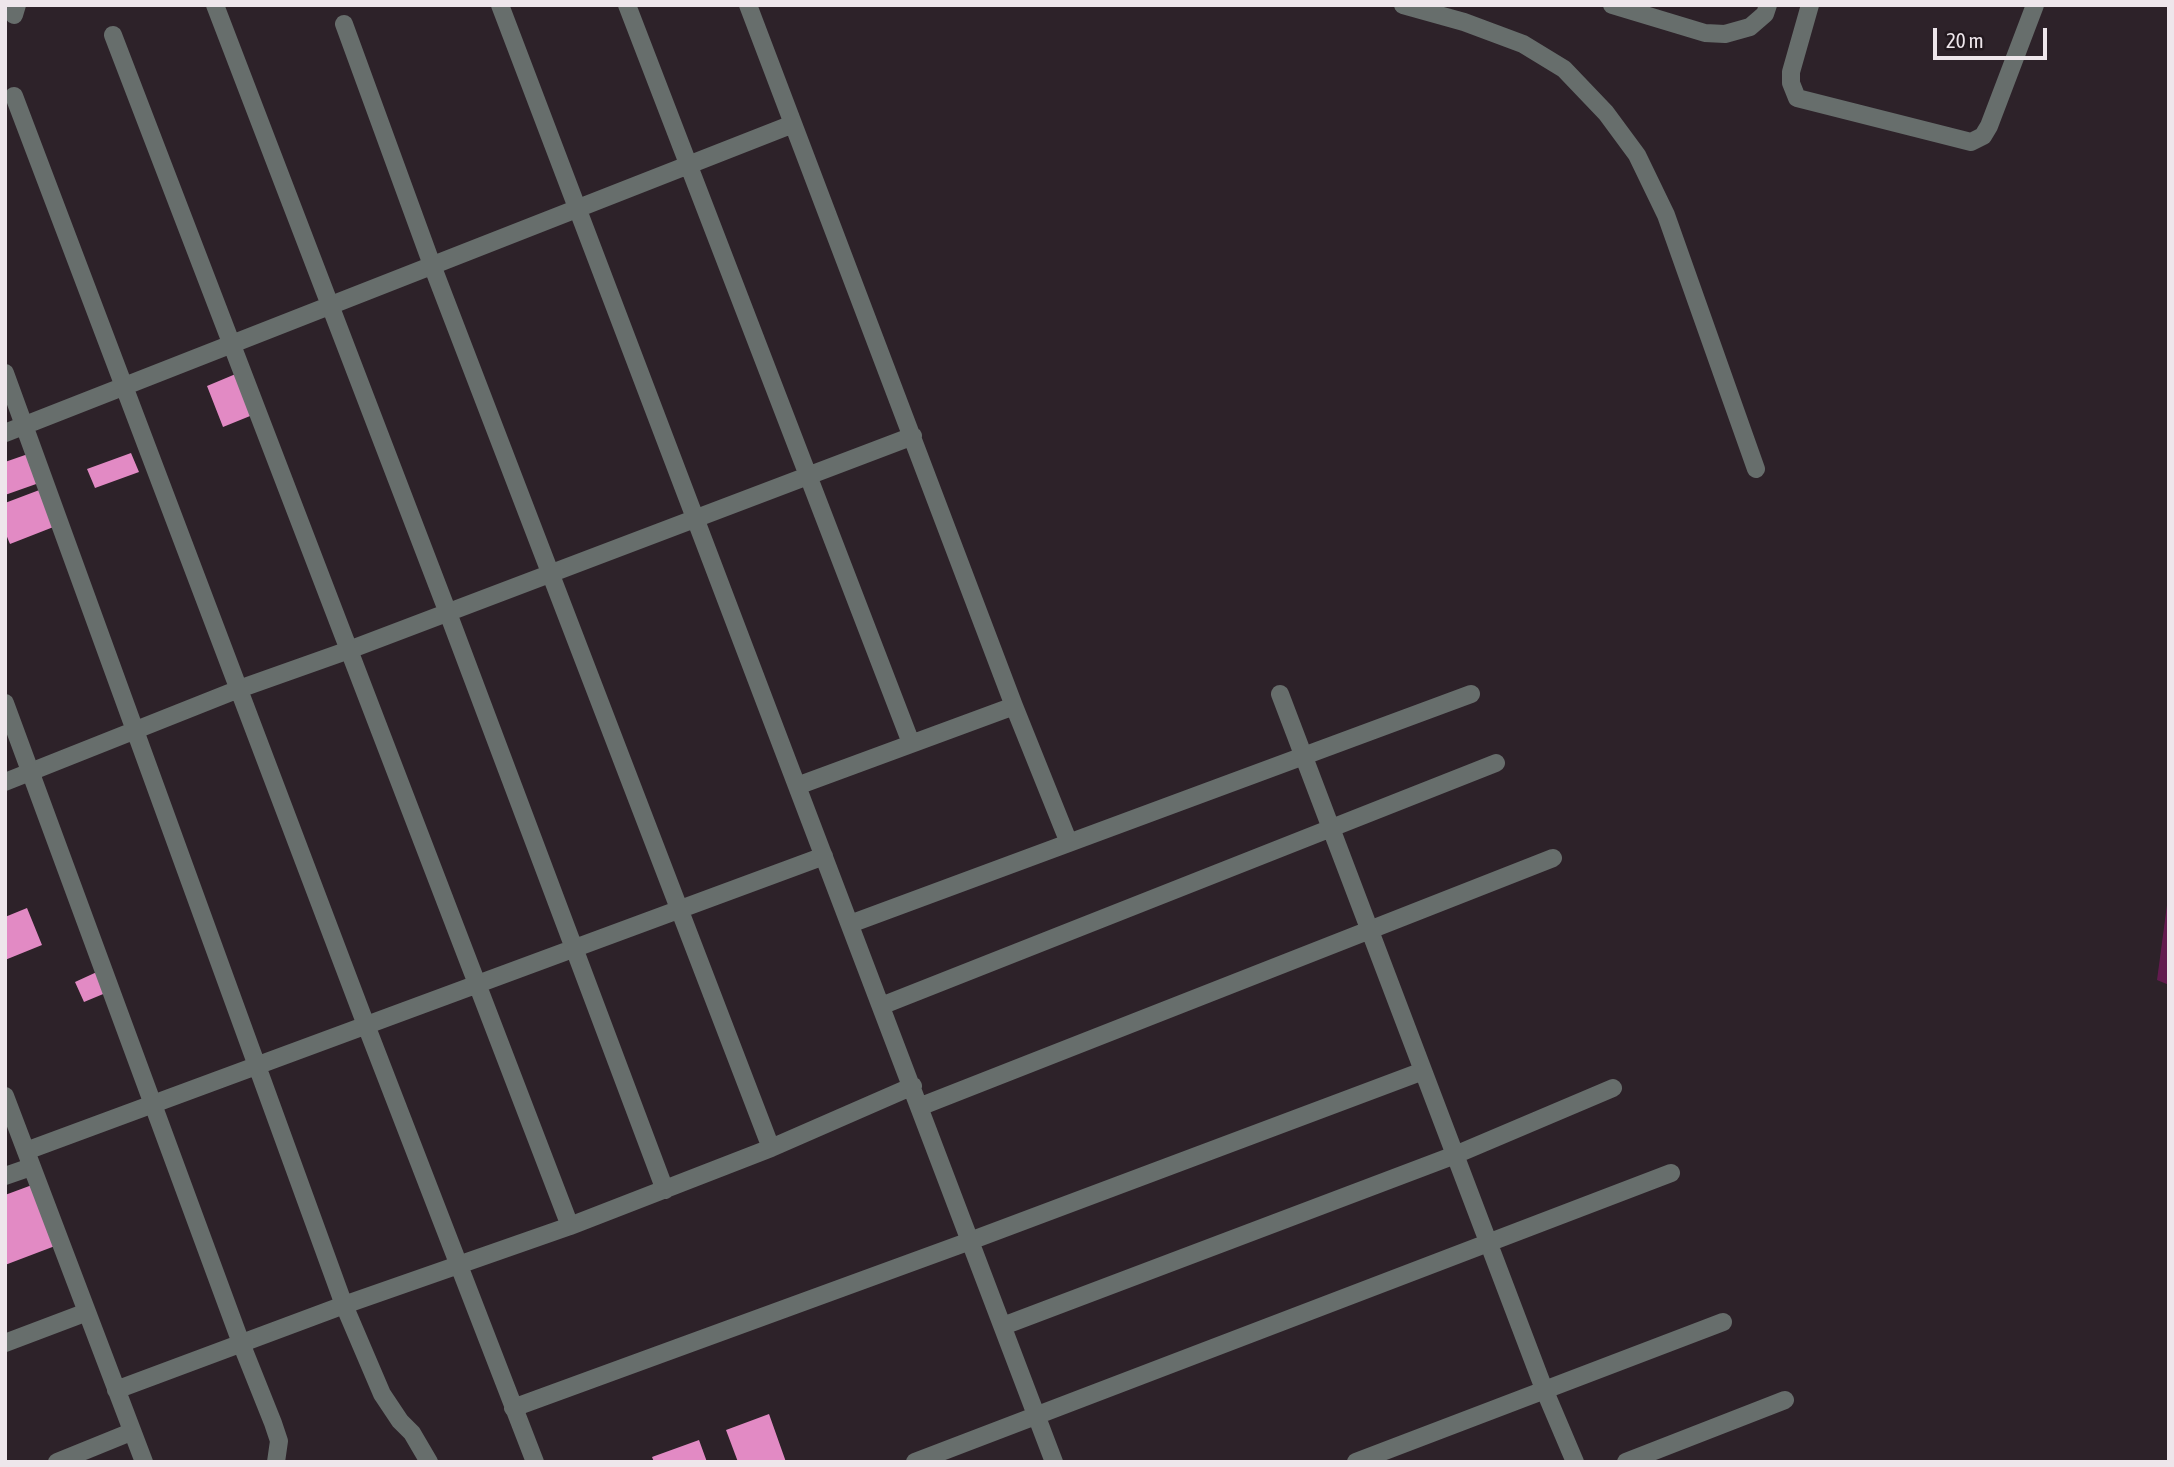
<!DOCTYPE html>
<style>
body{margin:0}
#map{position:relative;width:2174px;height:1467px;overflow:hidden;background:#2d2229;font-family:"Asap Condensed",sans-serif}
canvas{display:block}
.frame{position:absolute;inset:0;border:7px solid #eee6eb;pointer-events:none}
.scale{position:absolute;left:1933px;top:28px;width:114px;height:32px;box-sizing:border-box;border:4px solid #eee6eb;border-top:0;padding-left:9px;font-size:21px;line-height:24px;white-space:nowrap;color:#eee6eb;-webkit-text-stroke:5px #23191f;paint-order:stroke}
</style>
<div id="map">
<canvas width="2174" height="1467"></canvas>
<div class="frame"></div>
<div class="scale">20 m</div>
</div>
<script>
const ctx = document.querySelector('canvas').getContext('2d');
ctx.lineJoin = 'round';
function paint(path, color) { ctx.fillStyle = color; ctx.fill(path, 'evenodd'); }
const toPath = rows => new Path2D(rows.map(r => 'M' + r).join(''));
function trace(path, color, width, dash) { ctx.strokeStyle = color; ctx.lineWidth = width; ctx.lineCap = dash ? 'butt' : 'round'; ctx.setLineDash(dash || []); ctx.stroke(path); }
paint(toPath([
 [2169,890,2169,985,2157,980]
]), '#631b4f');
paint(toPath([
 [238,373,255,414,223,427,207,386],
 [131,453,139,472,95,488,87,469],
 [28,454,39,483,5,495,5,462],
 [42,489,56,526,10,544,5,532,5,503],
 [27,908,42,945,5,960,5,917],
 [99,971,108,992,84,1002,75,982],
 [32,1185,55,1246,5,1265,5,1195],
 [769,1414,786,1462,738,1462,726,1430],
 [699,1440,707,1462,654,1462,652,1457]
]), '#e28ac4');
trace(toPath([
 [215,5,448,613,665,1190],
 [500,5,1054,1462],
 [627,5,911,743],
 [748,5,1014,706,1069,843],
 [1403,5,1464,22,1523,44,1564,69,1606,113,1637,155,1666,215,1756,469],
 [1612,5,1705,33,1725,34,1750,27,1765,14,1768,5],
 [1810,5,1791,72,1791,83,1797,98,1971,142,1983,136,1989,126,2035,5],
 [14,15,17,5],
 [344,24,432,265,771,1148],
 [113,35,570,1226],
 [14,96,366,1025,535,1462],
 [5,373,344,1305,382,1394,400,1421,412,1433,429,1462],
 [5,433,793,124],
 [1280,694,1544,1389,1575,1462],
 [5,703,241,1343,273,1423,279,1441,276,1462],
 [5,782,239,689,349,650,913,436],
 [797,786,1014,706],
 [850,924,1471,694],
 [881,1006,1496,763],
 [5,1096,144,1462],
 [919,1107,1553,858],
 [26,1151,824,856],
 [5,1176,31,1167],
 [1003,1326,1455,1155,1613,1088],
 [5,1343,87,1312],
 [116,1390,344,1305,570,1226,771,1148,913,1086],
 [513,1408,970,1241,1423,1071],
 [57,1462,131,1432],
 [915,1462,1671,1173],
 [1356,1462,1723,1322],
 [1626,1462,1785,1400]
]), '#676e6c', 18);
</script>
